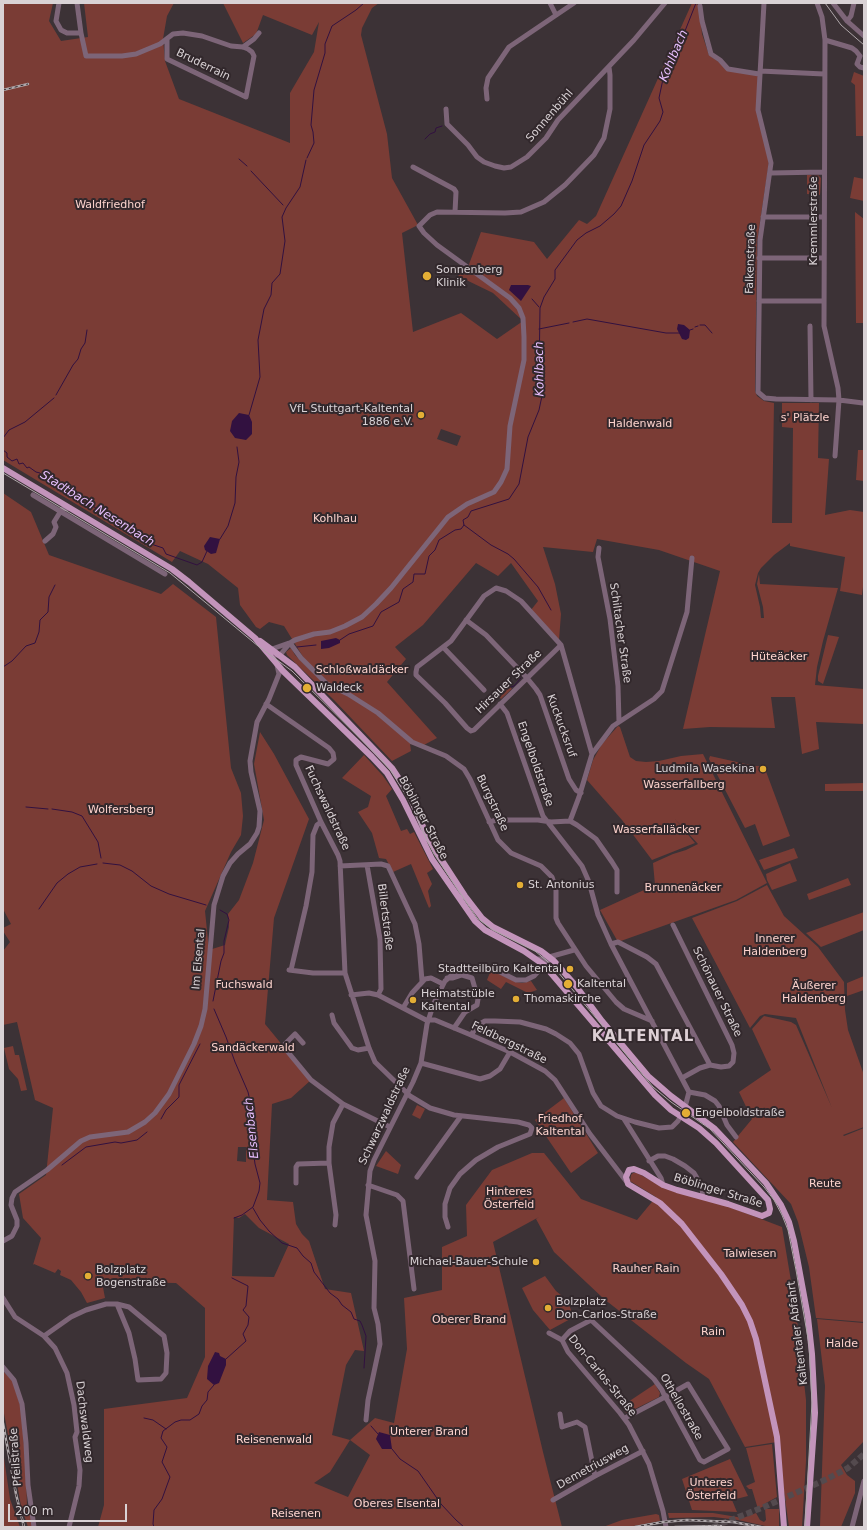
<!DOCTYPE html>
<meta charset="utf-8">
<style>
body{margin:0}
#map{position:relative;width:867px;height:1530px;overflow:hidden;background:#3c3236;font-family:"DejaVu Sans",sans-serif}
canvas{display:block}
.frame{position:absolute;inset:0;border:4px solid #d9d2d5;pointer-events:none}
.scale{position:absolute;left:8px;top:1504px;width:119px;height:18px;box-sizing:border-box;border:2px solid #d9d2d5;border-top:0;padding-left:5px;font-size:12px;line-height:14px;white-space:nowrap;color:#d9d2d5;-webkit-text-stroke:3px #32282c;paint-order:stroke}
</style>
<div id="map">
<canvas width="867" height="1530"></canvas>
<div class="frame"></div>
<div class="scale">200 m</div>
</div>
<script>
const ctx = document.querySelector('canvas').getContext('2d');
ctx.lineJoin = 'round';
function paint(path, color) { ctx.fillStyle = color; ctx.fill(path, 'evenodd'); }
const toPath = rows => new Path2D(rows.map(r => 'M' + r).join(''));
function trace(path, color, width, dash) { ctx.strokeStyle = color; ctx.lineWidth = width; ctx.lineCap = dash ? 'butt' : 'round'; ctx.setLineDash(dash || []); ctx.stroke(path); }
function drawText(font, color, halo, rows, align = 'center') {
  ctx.font = font + ' "DejaVu Sans",sans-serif'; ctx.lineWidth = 4; ctx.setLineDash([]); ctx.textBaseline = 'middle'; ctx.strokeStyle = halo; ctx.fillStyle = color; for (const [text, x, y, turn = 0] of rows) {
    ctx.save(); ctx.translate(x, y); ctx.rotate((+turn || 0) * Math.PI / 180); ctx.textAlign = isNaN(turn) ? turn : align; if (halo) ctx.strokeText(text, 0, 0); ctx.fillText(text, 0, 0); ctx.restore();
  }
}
paint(toPath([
 [3,3,53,3,49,21,61,41,88,37,84,3,174,3,167,16,163,39,165,61,179,99,290,143,290,93,314,52,319,22,312,35,263,15,256,34,243,43,223,3,379,3,372,8,362,28,361,35,387,134,392,178,418,225,402,233,413,332,461,313,497,339,523,321,493,293,458,276,468,267,481,232,534,242,547,259,579,220,587,224,596,216,692,3,699,5,702,34,709,55,719,62,723,66,758,75,757,111,769,162,757,242,755,391,757,396,764,401,774,403,772,523,792,523,793,428,782,427,782,403,819,403,818,458,829,459,825,515,850,510,864,512,864,579,862,595,840,591,845,557,790,546,790,543,774,555,761,568,758,573,755,585,760,607,761,618,764,618,763,607,757,584,759,574,760,584,838,588,823,641,817,667,815,685,864,689,864,724,816,722,819,749,802,754,795,697,771,697,775,728,710,727,683,729,720,571,659,550,597,539,593,552,543,547,555,584,561,614,559,640,531,610,538,601,511,563,498,576,476,563,423,625,395,647,406,659,387,682,437,738,422,746,410,744,411,751,392,761,334,700,287,655,286,652,291,648,295,655,324,684,329,683,305,660,284,626,269,622,260,629,256,627,240,605,238,588,208,564,180,551,172,562,3,460],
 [441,429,461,436,457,446,437,439],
 [854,72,864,76,864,136,856,136,855,85,851,82],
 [807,175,818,175,821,178,820,195,807,194],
 [854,177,864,179,864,201,850,198],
 [855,212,864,219,864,323,856,323],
 [858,450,864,450,864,481,856,480],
 [3,493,31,512,49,555,161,594,173,584,216,617,231,768,241,793,243,816,241,835,231,852,205,911,209,950,225,945,229,927,228,914,239,900,253,863,264,820,254,764,260,732,274,754,309,819,274,918,265,1024,311,1080,291,1098,272,1104,267,1200,293,1202,296,1224,302,1234,309,1241,325,1289,351,1293,364,1351,355,1350,346,1365,332,1435,350,1440,375,1418,394,1423,407,1349,404,1298,442,1290,442,1247,467,1236,466,1205,492,1170,532,1153,544,1153,581,1199,637,1220,656,1197,630,1181,631,1175,633,1173,637,1173,661,1186,727,1206,782,1227,796,1311,806,1400,806,1461,802,1527,789,1527,777,1442,745,1447,709,1379,686,1363,604,1299,554,1252,536,1219,539,1217,493,1242,543,1452,562,1527,98,1527,104,1505,104,1409,187,1398,205,1357,205,1308,176,1283,102,1282,105,1298,87,1303,81,1292,71,1280,60,1275,61,1271,58,1269,55,1273,34,1264,33,1265,41,1238,23,1218,19,1194,46,1175,53,1108,35,1100,17,1022,3,1025,3,951,10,942,3,931,3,928,11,924,3,909],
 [238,1147,246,1147,246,1162,237,1161],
 [245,1214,259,1228,289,1244,274,1277,232,1276,234,1217,239,1218],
 [350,1440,370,1455,348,1497,314,1483,330,1472],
 [828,635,839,637,823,684,818,681,818,676],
 [504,682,506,682,512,689,501,699,494,691],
 [618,726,620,727,630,757,636,761,646,762,659,761,681,756,703,754,767,883,736,900,618,942,600,910,655,885,653,863,673,854,686,850,698,844,675,819,695,843,652,860,622,820,587,780,593,760,602,744],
 [364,755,383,776,392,789,386,796,401,831,407,829,410,834,414,832,433,869,427,873,432,884,428,891,431,906,429,908,411,864,393,872,386,859,379,858,372,833,358,812,368,807,371,796,342,778],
 [710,756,755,766,764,766,790,836,763,846,755,824,745,828,709,759],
 [864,783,864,791,825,791,825,784],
 [794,848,798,858,764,870,759,860],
 [790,863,797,881,772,890,767,880,766,874],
 [848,878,851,885,809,900,807,894],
 [767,885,784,916,818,947,844,982,845,1010,848,1030,864,1075,864,1127,843,1135,844,1136,864,1128,864,1322,816,1318,809,1267,798,1222,791,1204,733,1142,752,1119,739,1092,771,1070,752,1029,760,1020,764,1016,791,1022,796,1025,832,1108,796,1018,765,1014,760,1016,750,1028,692,918,737,901],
 [864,912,864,930,821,947,806,933],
 [491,970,516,982,522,983,531,981,537,990,528,993,506,982,501,989,487,980],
 [864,976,864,990,847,996,847,983],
 [13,1046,15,1055,19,1055,27,1090,21,1091,18,1079,9,1069,4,1048],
 [564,1098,598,1153,571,1173,535,1120],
 [417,1105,425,1109,420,1119,412,1115],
 [386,1151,401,1165,398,1174,376,1166],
 [545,1276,556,1291,567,1300,574,1317,550,1330,533,1310,522,1288],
 [817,1319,864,1323,864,1441,841,1465,847,1475,855,1481,855,1493,841,1527,820,1526,825,1386],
 [3,1371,13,1381,21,1408,26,1470,27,1508,30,1511,33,1527,28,1527,21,1506,15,1472,3,1408],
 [655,1384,660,1393,659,1397,627,1413,625,1412,622,1406],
 [772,1444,777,1497,766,1503,764,1506,758,1509,752,1489,749,1489,746,1486,755,1482,746,1448],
 [3,1451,10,1499,20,1527,3,1527],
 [730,1459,748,1496,732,1500,737,1512,692,1510,682,1479],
 [765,1509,779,1509,779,1527,770,1527,738,1520,714,1517,669,1518,668,1513,713,1513,743,1518,756,1513,760,1520,764,1522,766,1520],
 [656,1514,659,1515,660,1521,628,1527,603,1527,622,1520]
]), '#7a3c35');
paint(toPath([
 [511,285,528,285,531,286,521,301,509,290],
 [678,324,684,325,690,330,689,338,686,340,682,339,677,329],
 [239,413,249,415,252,422,252,434,246,440,235,438,230,431,232,421],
 [210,537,220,539,216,553,211,554,205,550,204,546],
 [336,638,340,640,340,643,329,648,321,649,321,641],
 [215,1352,219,1353,220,1356,226,1359,226,1365,219,1383,214,1385,207,1379,208,1366],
 [379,1432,390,1435,392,1449,382,1449,376,1439]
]), '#321140');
trace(toPath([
 [425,139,430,134,435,132,436,128,442,126],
 [307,158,314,143,313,132,311,125,314,90,325,53,325,44,332,26,356,10,364,3],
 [239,159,247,166],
 [251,171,283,205],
 [532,299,539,307],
 [573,322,587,319,666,333,680,333],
 [700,325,705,325,712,333],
 [695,327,698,326],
 [539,329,569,323],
 [690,330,693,329],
 [56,395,73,365,78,359,81,349,85,343,87,330],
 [249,415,260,377,258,340,264,309,271,295,272,283,280,274,285,241,282,217,286,208,300,187,306,160],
 [3,438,9,430,25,422,54,398],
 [3,450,7,453,7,457,12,461,17,459,19,464,23,463,27,468,29,467,36,472,40,473,42,477,47,477,52,483,56,484,61,489,65,489,67,492,72,493,88,505,92,505,100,512,108,514,109,518,114,520,118,520,126,529,133,529,135,535,140,536,142,539,150,540,151,544,163,548,166,554,197,565,202,562,207,551],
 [464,525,491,545,508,554,514,559,538,587,551,610],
 [220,539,228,526,235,503,236,477,239,462,237,447],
 [340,640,349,634,373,626,381,612,399,602,403,589,413,582,414,574,425,574,429,556,435,550,439,540,455,530,461,529,464,525,463,520,468,517,471,511,509,499,519,484,528,437,539,410,543,391,539,377,540,308,544,297,555,279,555,270,577,240,586,233,600,226,614,214,621,206,632,181,644,145,660,121,663,112,659,98,663,79,674,59,696,3],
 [297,647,316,645],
 [3,667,12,661,26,646,35,643,39,632,40,620,48,612,49,597,55,585],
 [507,686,511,687,514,686,521,678],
 [26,807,48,809],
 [52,809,72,812,82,816,98,842,101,858],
 [103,863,120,865,132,871,151,886,169,894,206,905],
 [39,909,57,883,68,874,80,867,97,864],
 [213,1001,221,961,224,953,224,941,229,920,227,914,220,910],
 [214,1009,226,1037,235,1062,248,1092,251,1105,250,1125,255,1164,260,1183,259,1191,253,1207,242,1215,234,1218],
 [161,1119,166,1110,179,1097,179,1085,200,1044],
 [62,1165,86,1147,115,1142,121,1143,137,1140,147,1132],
 [253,1208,260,1220,269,1231,282,1243,297,1248,303,1256,311,1263,314,1272,330,1293,338,1299,342,1305,351,1312,354,1319,360,1321,362,1325,366,1336,364,1368],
 [226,1359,246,1341,243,1334,248,1325,249,1317,243,1310,246,1306,248,1286,232,1278],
 [144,1418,153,1420,166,1429],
 [371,1426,378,1434],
 [392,1449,400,1459,418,1471,441,1504,456,1520,464,1527],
 [154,1527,153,1524,154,1510,162,1499,170,1477,162,1462,167,1447,161,1438,163,1431,175,1422,181,1420,190,1420,199,1414,202,1406,207,1400,208,1392,214,1385]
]), '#321140', 1);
trace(toPath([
 [713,1527,764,1507,827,1479,848,1468,864,1454]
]), '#544a4e', 6, [6, 3]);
trace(toPath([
 [59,3,56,21,61,30,67,33,81,33],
 [77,3,81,33,86,56,122,56,136,54,160,44,173,34,183,33,202,36,231,46,243,47,248,49,252,52,254,56,246,97,167,59,167,39],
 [550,3,556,15],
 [764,3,758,110,771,163,760,240,758,392,765,398,776,399,839,400,838,388,824,326,825,40,822,17,817,3],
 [833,3,847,21,864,36],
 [700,6,702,21,711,54,720,60,728,69,759,74],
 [847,21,851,16,854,3],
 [825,40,852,48,856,51,860,56],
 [243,47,254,39,259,33],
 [860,56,857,64,860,67,864,68],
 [760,71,824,74],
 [487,99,486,88,488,78,509,47,574,3],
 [446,109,447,124,468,145,477,157,484,162,495,166,504,168,511,167,527,157,546,138,558,120,634,40,665,3],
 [413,167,454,189,456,192,455,212],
 [771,173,824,172],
 [763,217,823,217],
 [759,258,823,258],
 [759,301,823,301],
 [810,326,811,400],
 [835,456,839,400,863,403],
 [33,495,165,574],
 [45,541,53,534,56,527,54,522,62,509,70,508],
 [599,548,598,557,610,619,618,686,619,722],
 [466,620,486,635,527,678,536,689,540,695,569,779,576,790,581,793],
 [290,643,301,658,327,684,348,694,378,713,412,742,446,756,464,769,470,779,498,840,511,853,541,866,552,877,556,889,556,918,558,923,586,966,616,1002,624,1009,652,1021],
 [561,645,474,730,471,731,467,728,445,703,416,675,416,672,417,667,451,641,484,596,496,588,506,591,521,601,561,645,592,754],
 [443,647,484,690],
 [272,649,289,643],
 [277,655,280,655,290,643,295,640,314,634,330,632,345,626,362,617,376,604,391,588,448,517,467,504,494,492,501,482,507,469,510,426,524,360,524,337,523,318,519,308,510,298,437,245,424,233,419,226,430,215,437,212,505,213,521,212,544,202,565,185,594,155,604,138,610,109,610,75,609,67],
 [266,704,329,748,333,753,334,759,328,764,301,757,296,760,296,765,321,822,338,855,340,861,345,973,369,1048,375,1062,410,1096,430,1108,454,1115,518,1122,529,1125,532,1128,530,1134,498,1147,476,1160,460,1174,450,1188,445,1204,445,1217,448,1227],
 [570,821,579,797,592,754,613,726,654,699,662,691,687,612,692,558],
 [489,822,497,820,538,820,551,822,570,821,577,825,596,839,612,862,617,870,617,892],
 [367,865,380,939,381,989,378,995],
 [340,866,381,864,388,866,415,924,419,944,422,981],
 [673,925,732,1045,734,1053,733,1062,729,1066,721,1067,710,1065,700,1068,682,1078],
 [611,944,618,942,647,957,656,964,710,1065],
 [537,959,542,959,574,950],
 [289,970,313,973,345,973],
 [291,970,306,906,312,872,313,835,317,825,321,822],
 [447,978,453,978,462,975,472,978,478,999,477,1005,465,1012,454,1028],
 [351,995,369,993,378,995,426,1020,435,1020,471,1035,510,1052,545,1071,555,1080,590,1134,626,1181],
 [403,1008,412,993,425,979,431,978,443,984],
 [332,1015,334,1023,352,1048,358,1050,369,1048],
 [471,1035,478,1025,485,1021,495,1021,520,1022,546,1029,556,1034,570,1043,579,1054,593,1093,601,1106,617,1116,635,1122,659,1128,672,1127,678,1121,685,1107,689,1092,611,944,598,915,589,882,582,866,543,816,507,713,500,704],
 [303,1043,295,1034,283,1046,311,1080,343,1104,390,1127],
 [421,1063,480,1079,490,1076,500,1069,510,1052],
 [689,1092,705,1095,715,1101,719,1106,727,1125,736,1137],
 [624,1119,661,1178,663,1185],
 [649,1161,658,1156,665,1156,673,1159,685,1166,694,1173,697,1178,702,1188,703,1197],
 [417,1177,461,1116],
 [296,1183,296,1167,298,1164,329,1163],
 [368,1185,397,1195,403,1201,414,1289],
 [335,1225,336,1215,329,1163,329,1147,333,1123,343,1104],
 [3,1241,12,1236,17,1226,17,1220,11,1205,12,1198,15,1192,47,1170,81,1141,90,1137,128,1132,145,1122,155,1113,169,1094,194,1044,201,1026,205,1009,214,905,223,876,230,863,238,854,250,844,257,833,259,827,260,811,251,772,250,761,257,722,269,699,279,674,277,665],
 [3,1298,15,1317,44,1336,55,1348,67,1373,74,1405,77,1432,75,1437,80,1470,79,1486,69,1527],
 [549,1333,562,1340,568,1352,620,1413,629,1425,649,1464,663,1511,666,1527],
 [44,1336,71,1317,86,1310,106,1304,117,1304,129,1333,135,1359,138,1380,161,1379,166,1373,167,1353,164,1336,129,1307,117,1304],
 [562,1340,570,1331,591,1320,654,1379,662,1390,665,1397,668,1401,700,1460,704,1462,728,1449,688,1384,665,1397,625,1418],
 [3,1367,14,1380,22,1404,26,1443,28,1485,34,1527],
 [560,1414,562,1427,577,1422,585,1427,595,1476],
 [366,1420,368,1400,380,1344,378,1324,374,1308,375,1261,366,1215,370,1171,374,1160,413,1082,421,1063,427,1024,434,1003,445,981,452,975,456,973,481,969,491,969,496,970,516,980,526,980,534,976,544,965,545,961,552,960],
 [553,1500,595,1476,643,1451],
 [852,1527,864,1481]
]), '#7d6578', 5);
trace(toPath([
 [3,468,172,569,189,582,255,638,283,671,372,757,387,773,403,800,432,859,475,921,485,930,524,951,544,965,655,1095,671,1110,699,1128,716,1143,768,1200,770,1209,769,1213,762,1216,728,1204,677,1190,663,1185,644,1173,634,1169,629,1170,626,1177,628,1184,660,1203,682,1224,721,1274,742,1305,750,1321,756,1339,777,1437,784,1527],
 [260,641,295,667,392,768,409,794,427,836,439,856,465,896,482,918,493,927,541,951,554,961,576,986,602,1021,648,1076,671,1096,715,1129,766,1183,781,1205,789,1222,794,1241,808,1317,812,1354,815,1413,807,1527]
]), '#c394bb', 6);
trace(toPath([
 [825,3,841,25,864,45],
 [3,473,170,573,258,646,292,671,377,755,392,772,409,800,426,838,434,854,477,918,493,930,535,951,553,966,653,1087,671,1102,710,1129,764,1187,774,1200,782,1215,788,1230,796,1270,809,1344,812,1402,805,1527]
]), '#aea6a9', 1);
const rail = toPath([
 [3,90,28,84],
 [3,1423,16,1494,24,1527],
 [635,1527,663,1522,687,1520,733,1522,761,1527],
 [675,1527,721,1526]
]);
trace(rail, '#aea6a9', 2.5);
trace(rail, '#32282c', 1, [3]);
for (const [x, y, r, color] of [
 [427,276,5,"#e3ae35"],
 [421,415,4,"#e3ae35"],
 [307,688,5,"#e3ae35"],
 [763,769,4,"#e3ae35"],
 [520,885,4,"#e3ae35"],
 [570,969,4,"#e3ae35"],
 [568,984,5,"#e3ae35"],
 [516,999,4,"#e3ae35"],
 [413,1000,4,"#e3ae35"],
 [686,1113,5,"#e3ae35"],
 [536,1262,4,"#e3ae35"],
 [88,1276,4,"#e3ae35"],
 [548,1308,4,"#e3ae35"]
]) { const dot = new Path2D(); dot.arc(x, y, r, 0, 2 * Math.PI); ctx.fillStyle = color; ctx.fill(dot); trace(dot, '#32282c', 1.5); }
drawText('11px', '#d9d2d5', '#32282c', [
 ["Bruderrain",203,65,26],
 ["Sonnenbühl",550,116,-49],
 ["Kremmlerstraße",814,221,-90],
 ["Falkenstraße",751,259,-88],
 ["Schiltacher Straße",620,633,82],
 ["Hirsauer Straße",509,682,-44],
 ["Kuckucksruf",561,726,70],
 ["Engelboldstraße",535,764,71],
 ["Burgstraße",492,803,65],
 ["Fuchswaldstraße",327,808,65],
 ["Böblinger Straße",423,818,62],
 ["Billertstraße",385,917,83],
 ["Im Elsental",199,959,-85],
 ["Schönauer Straße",717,992,64],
 ["Feldbergstraße",509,1043,26],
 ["Schwarzwaldstraße",385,1116,-65],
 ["Böblinger Straße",718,1191,17],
 ["Kaltentaler Abfahrt",798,1333,-97],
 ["Don-Carlos-Straße",602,1376,51],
 ["Othellostraße",681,1407,60],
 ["Dachswaldweg",84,1422,83],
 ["Pfeilstraße",16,1457,-94],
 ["Demetriusweg",593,1467,-29]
]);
drawText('11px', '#fdd3cd', '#32282c', [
 ["Waldfriedhof",110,205],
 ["s' Plätzle",805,418],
 ["Haldenwald",640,424],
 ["Kohlhau",335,519],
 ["Hüteäcker",779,657],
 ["Schloßwaldäcker",362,670],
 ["Wasserfallberg",684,785],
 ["Wolfersberg",121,810],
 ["Wasserfalläcker",656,830],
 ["Brunnenäcker",683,888],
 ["Innerer",775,939],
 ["Haldenberg",775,952],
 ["Fuchswald",244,985],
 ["Äußerer",814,986],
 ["Haldenberg",814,999],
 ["Sandäckerwald",253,1048],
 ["Friedhof",560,1119],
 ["Kaltental",560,1132],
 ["Reute",825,1184],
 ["Hinteres",509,1192],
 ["Österfeld",509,1205],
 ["Talwiesen",750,1254],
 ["Rauher Rain",646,1269],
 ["Oberer Brand",469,1320],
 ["Rain",713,1332],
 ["Halde",842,1344],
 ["Unterer Brand",429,1432],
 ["Reisenenwald",274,1440],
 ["Unteres",711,1483],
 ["Österfeld",711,1496],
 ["Oberes Elsental",397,1504],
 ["Reisenen",296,1514]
]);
drawText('11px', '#d9d2d5', '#32282c', [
 ["Sonnenberg",436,270],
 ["Klinik",436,283],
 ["VfL Stuttgart-Kaltental",413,409,"right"],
 ["1886 e.V.",413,422,"right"],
 ["Waldeck",316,688],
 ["Ludmila Wasekina",755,769,"right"],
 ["St. Antonius",528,885],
 ["Stadtteilbüro Kaltental",562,969,"right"],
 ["Kaltental",577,984],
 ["Heimatstüble",421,994],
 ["Kaltental",421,1007],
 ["Thomaskirche",524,999],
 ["Engelboldstraße",695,1113],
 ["Michael-Bauer-Schule",528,1262,"right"],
 ["Bolzplatz",96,1270],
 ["Bogenstraße",96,1283],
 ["Bolzplatz",556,1302],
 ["Don-Carlos-Straße",556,1315]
], 'left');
drawText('italic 12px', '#e8bffe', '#32282c', [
 ["Kohlbach",674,56,-67],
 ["Kohlbach",540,369,-91],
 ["Stadtbach Nesenbach",97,509,32],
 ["Elsenbach",252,1128,-96]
]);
ctx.letterSpacing = '1px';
drawText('bold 15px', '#ddd0d5', '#32282c', [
 ["KALTENTAL",643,1037]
]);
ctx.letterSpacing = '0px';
</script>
